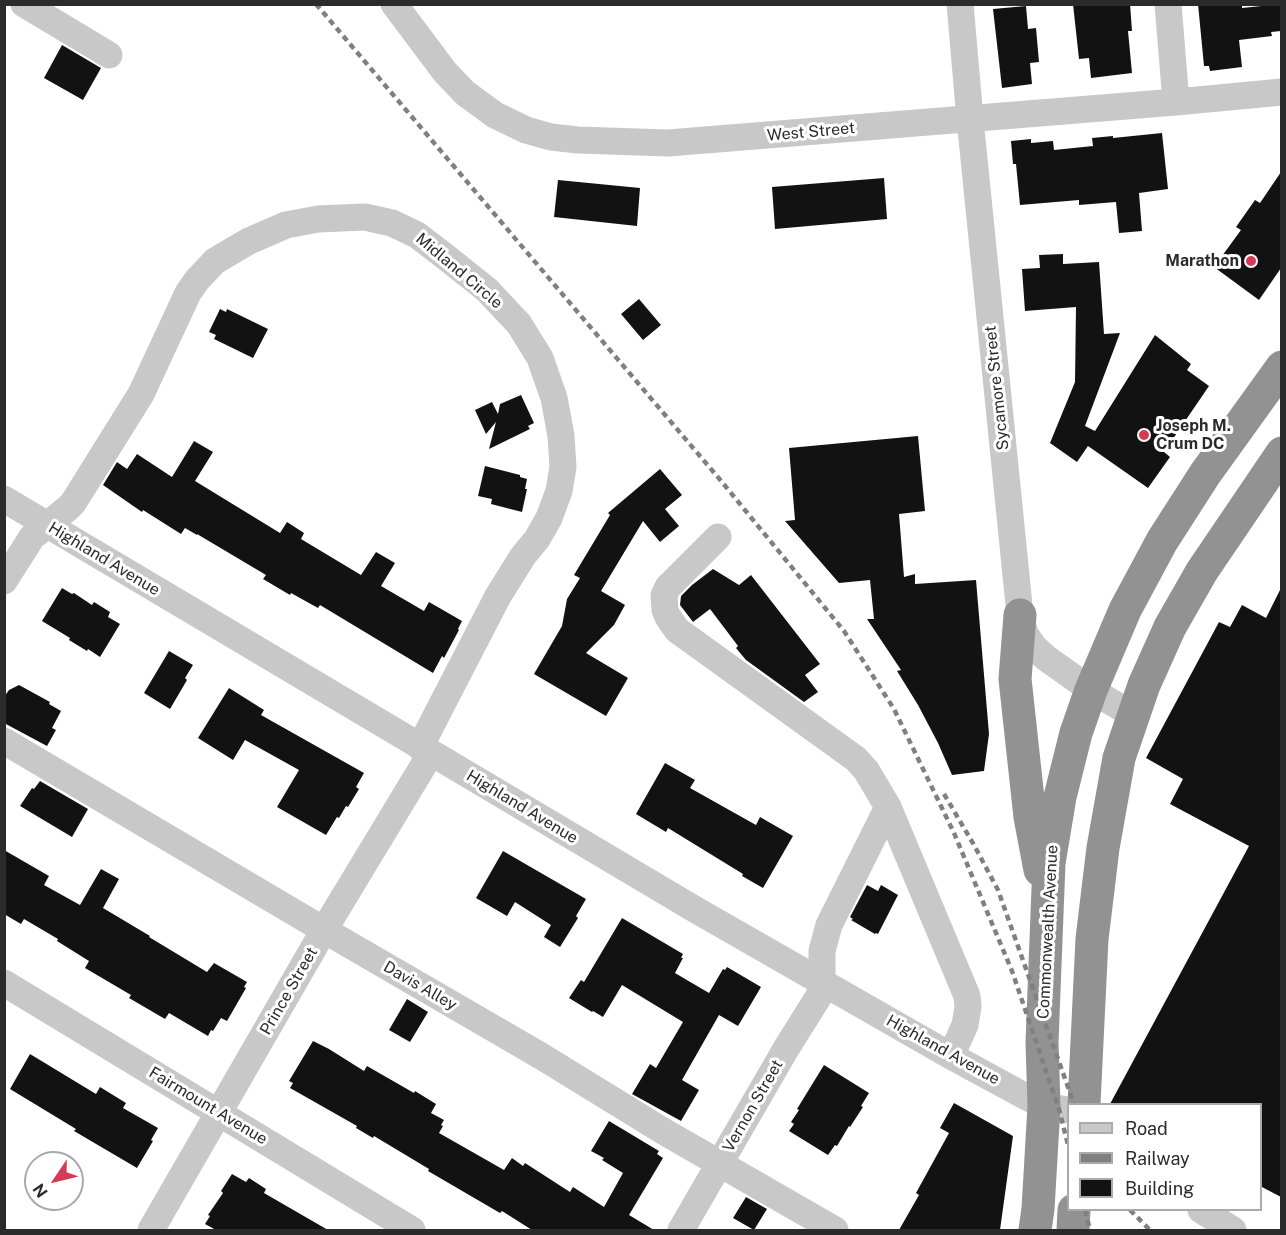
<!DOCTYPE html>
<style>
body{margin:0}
#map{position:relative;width:1286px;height:1235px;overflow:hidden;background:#fff;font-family:"Public Sans",sans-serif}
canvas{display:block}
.frame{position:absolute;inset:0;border:6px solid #2b2b2b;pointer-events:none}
.legend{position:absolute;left:1067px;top:1103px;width:195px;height:108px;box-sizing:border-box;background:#fff;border:2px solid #aaa;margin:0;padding:8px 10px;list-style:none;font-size:18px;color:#2b2b2b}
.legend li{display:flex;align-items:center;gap:12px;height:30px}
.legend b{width:30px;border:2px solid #aaa}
.north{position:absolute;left:24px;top:1151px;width:60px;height:60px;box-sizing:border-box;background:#fff;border:2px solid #aaa;border-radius:50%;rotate:235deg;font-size:16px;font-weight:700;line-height:24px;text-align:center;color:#2b2b2b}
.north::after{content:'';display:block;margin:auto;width:21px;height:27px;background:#d43b56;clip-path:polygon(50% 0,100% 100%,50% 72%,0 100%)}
</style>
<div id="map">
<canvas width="1286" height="1235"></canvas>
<div class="frame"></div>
<ul class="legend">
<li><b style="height:8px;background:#c8c8c8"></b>Road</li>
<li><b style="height:8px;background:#808080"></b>Railway</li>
<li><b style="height:16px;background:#121212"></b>Building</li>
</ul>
<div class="north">N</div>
</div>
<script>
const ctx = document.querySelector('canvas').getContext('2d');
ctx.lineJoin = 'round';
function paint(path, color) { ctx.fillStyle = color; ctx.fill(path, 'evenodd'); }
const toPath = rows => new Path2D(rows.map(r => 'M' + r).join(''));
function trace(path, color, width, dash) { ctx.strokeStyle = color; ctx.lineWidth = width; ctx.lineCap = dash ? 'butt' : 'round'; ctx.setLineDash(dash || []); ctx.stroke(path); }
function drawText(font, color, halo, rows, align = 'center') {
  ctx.font = font + ' "Public Sans",sans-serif'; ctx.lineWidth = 6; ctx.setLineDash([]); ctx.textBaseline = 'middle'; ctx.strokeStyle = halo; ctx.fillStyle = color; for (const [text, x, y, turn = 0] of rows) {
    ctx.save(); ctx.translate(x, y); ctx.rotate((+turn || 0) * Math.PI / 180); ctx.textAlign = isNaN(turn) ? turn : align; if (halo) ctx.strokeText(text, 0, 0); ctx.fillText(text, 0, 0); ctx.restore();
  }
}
paint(toPath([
 [1073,4,1130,4,1132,31,1128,31,1132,73,1091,78,1089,58,1079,59],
 [1198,4,1242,4,1242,8,1281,4,1281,31,1271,32,1272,36,1239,40,1242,67,1210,71,1209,66,1204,66],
 [1026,6,1028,29,1036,28,1039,62,1030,63,1032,84,1002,88,993,9],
 [62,45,101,68,83,100,44,78],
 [1162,133,1168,189,1139,193,1142,231,1119,233,1116,202,1079,205,1079,200,1020,205,1016,164,1013,164,1011,141,1031,139,1031,143,1053,141,1054,150,1093,146,1092,138,1113,136,1113,138],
 [1281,172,1281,268,1259,300,1214,267,1241,230,1236,227,1255,200,1260,203],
 [884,178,887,219,775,229,772,187],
 [558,180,640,188,637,226,554,217],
 [1063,254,1063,264,1099,262,1104,334,1120,333,1085,426,1095,431,1155,335,1191,364,1187,370,1209,386,1164,452,1170,457,1148,488,1088,446,1077,462,1050,443,1075,382,1076,307,1025,311,1022,269,1040,268,1039,255],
 [639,299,661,325,643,340,621,314],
 [220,309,226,312,227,309,268,329,253,358,214,339,216,335,209,332],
 [521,395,534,423,528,426,530,429,489,449,496,422,486,434,475,410,492,402,498,414,500,404],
 [918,436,925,511,899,514,904,577,915,574,915,584,976,580,989,734,984,771,952,775,938,743,918,705,897,671,901,670,867,619,874,619,870,580,839,583,785,521,795,520,789,448],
 [194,441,213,452,195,481,280,533,287,522,304,533,301,539,361,575,376,552,395,563,381,586,424,611,429,602,462,621,458,629,459,630,444,658,442,656,433,673,320,605,318,608,291,593,290,595,263,579,266,575,197,534,197,535,185,528,181,534,143,510,142,512,103,485,117,462,127,469,137,454,172,477],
 [485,466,520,475,520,477,527,479,525,489,527,489,522,512,491,504,492,499,478,496],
 [660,469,682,495,665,509,679,526,660,542,643,521,601,591,625,605,614,625,586,653,628,678,606,716,534,674,562,626,567,599,580,578,574,575,610,515,608,513],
 [713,569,739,585,751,575,820,664,805,675,818,692,804,702,746,660,736,648,738,646,710,609,693,622,680,605,681,596,692,585],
 [62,588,72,594,74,593,92,605,94,602,110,612,108,617,120,624,100,657,88,649,87,651,69,640,70,638,42,621],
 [1281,588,1281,1197,1260,1186,1260,1104,1110,1104,1249,846,1170,804,1183,779,1146,758,1219,622,1230,627,1242,605,1266,618],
 [169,651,193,665,185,678,187,680,170,709,144,693],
 [19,685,50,702,49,704,61,711,52,728,56,730,47,746,4,723,4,697,9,690],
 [229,688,264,710,261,715,364,773,356,787,359,789,348,807,346,806,339,818,337,817,326,835,277,807,299,770,245,740,233,760,198,738],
 [665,763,695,780,690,788,756,825,760,817,793,836,763,888,742,876,743,874,668,828,666,832,636,814],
 [40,781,88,809,72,837,20,806,32,788,34,789],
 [4,850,49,876,44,885,80,905,101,869,119,879,103,908,150,936,149,937,207,972,214,963,247,982,244,987,246,988,227,1021,221,1018,213,1031,211,1030,208,1036,169,1013,165,1019,129,998,131,995,85,968,89,961,57,941,58,939,24,919,21,924,4,914],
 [503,851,586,899,576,916,578,918,560,947,544,937,551,925,515,902,507,916,476,898],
 [867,885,878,891,881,885,898,895,878,934,876,933,875,934,851,920,853,919,850,917],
 [622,918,683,954,681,958,683,958,675,973,709,993,723,969,725,970,727,967,761,987,738,1026,719,1015,682,1080,699,1090,681,1121,632,1094,650,1064,656,1068,683,1022,622,985,603,1017,593,1011,592,1012,569,998,581,980,584,982],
 [407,999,428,1012,410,1042,389,1030],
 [313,1041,329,1049,364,1071,367,1066,414,1093,415,1091,436,1104,431,1113,444,1120,441,1125,443,1126,439,1133,504,1170,512,1158,523,1166,525,1163,570,1192,573,1187,604,1207,623,1173,602,1160,604,1158,591,1151,609,1121,659,1151,657,1154,663,1158,629,1215,654,1230,532,1230,502,1211,500,1213,428,1171,429,1169,374,1136,373,1138,356,1128,357,1126,290,1088,293,1083,289,1081],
 [30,1054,96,1094,100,1087,126,1103,123,1108,158,1128,151,1140,153,1141,137,1168,74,1131,76,1129,10,1089],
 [824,1065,869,1093,861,1106,863,1107,850,1127,849,1126,837,1146,835,1145,828,1155,789,1131,794,1124,791,1122,799,1110,797,1109],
 [954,1103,1013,1136,1000,1230,899,1230,919,1195,916,1193,949,1133,940,1128],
 [232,1174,246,1182,249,1178,266,1189,264,1193,328,1230,216,1230,205,1224,210,1216,208,1215,223,1193,221,1191],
 [746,1197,767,1209,754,1230,733,1218]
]), '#121212');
trace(toPath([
 [24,4,109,55],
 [394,4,445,72,465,93,495,115,526,130,551,137,578,140,668,143,1176,102,1282,92],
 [960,4,970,119,1020,615,1025,634,1034,647,1046,658,1091,690,1133,715],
 [1168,4,1176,102],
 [4,499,696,910,951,1056,1019,1093,1044,1106,1068,1110],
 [4,581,32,537,68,508,73,503,141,394,188,293,197,280,215,261,249,241,286,225,318,219,365,217,392,223,417,235,447,258,487,290,519,324,540,358,554,398,561,436,563,467,559,491,549,518,537,539,523,556,498,596,420,747],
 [4,741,324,930,541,1056,663,1131,835,1230],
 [888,807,967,996,968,1007,965,1025,951,1056],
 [4,983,412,1230],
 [1201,1210,1233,1230],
 [151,1230,324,930,431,753],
 [681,1230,787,1047,819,996,822,982,822,951,829,925,888,807,866,770,856,759,677,630,668,617,665,610,664,595,668,587,718,537]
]), '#c8c8c8', 27);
trace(toPath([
 [1020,615,1015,679,1030,817,1040,870],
 [1084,1104,1092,939,1103,848,1119,758,1144,685,1170,627,1202,571,1282,453],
 [1035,1230,1038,1209,1044,1106,1042,1042,1049,863,1060,797,1076,733,1091,690,1125,610,1162,541,1205,474,1282,367],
 [1073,1230,1074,1210]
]), '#929292', 33);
trace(toPath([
 [316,4,722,482,844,631,894,709,954,833,1012,971,1059,1109,1068,1145],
 [944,794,974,845,998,890,1074,1104],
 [1085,1210,1090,1230],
 [1130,1210,1150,1230]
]), '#808080', 4.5, [6, 4.5]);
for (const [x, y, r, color] of [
 [1251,261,6,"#d43b56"],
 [1144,435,6,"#d43b56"]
]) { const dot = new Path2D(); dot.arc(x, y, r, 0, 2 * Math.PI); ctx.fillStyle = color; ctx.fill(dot); trace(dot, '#fff', 2); }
drawText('16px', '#2b2b2b', '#fff', [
 ["West Street",811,132,-5],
 ["Midland Circle",459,271,40],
 ["Sycamore Street",997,388,-96],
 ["Highland Avenue",104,559,31],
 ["Highland Avenue",522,807,31],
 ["Commonwealth Avenue",1048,932,-87],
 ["Davis Alley",420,986,30],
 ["Prince Street",289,991,-60],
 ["Highland Avenue",943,1050,29],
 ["Fairmount Avenue",208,1106,31],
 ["Vernon Street",753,1106,-60]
]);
drawText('bold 16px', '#2b2b2b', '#fff', [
 ["Marathon",1239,261],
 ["Joseph M.",1156,426,"left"],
 ["Crum DC",1156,444,"left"]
], 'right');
</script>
